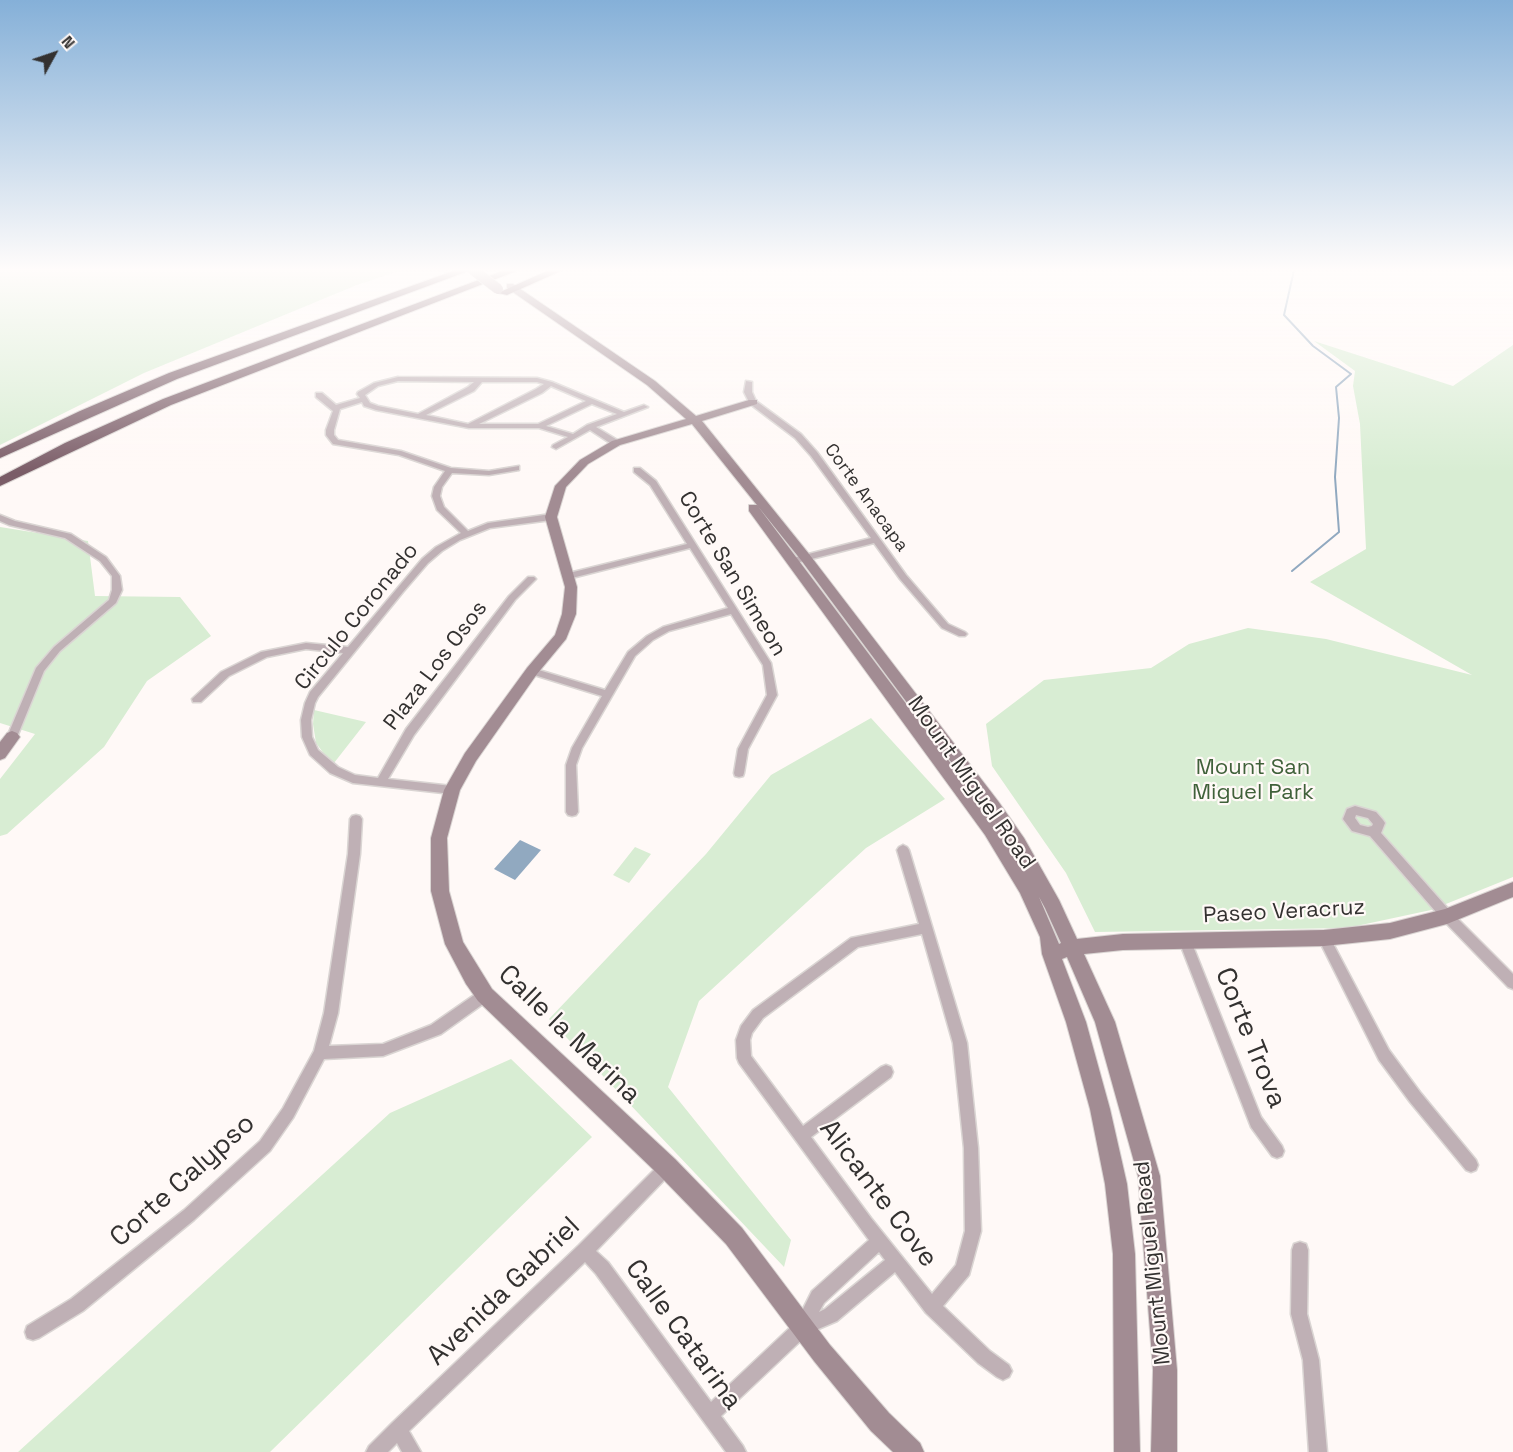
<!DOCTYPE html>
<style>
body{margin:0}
#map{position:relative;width:1513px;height:1452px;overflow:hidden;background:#fff9f7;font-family:"Space Grotesk",sans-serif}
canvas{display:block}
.north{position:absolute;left:24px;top:24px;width:60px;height:60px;-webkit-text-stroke:4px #fff9f7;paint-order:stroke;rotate:50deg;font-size:16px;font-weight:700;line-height:24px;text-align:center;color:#333130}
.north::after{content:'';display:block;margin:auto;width:21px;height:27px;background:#333130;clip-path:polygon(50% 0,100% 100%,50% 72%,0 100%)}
</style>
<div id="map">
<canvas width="1513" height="1452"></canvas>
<div class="north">N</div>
</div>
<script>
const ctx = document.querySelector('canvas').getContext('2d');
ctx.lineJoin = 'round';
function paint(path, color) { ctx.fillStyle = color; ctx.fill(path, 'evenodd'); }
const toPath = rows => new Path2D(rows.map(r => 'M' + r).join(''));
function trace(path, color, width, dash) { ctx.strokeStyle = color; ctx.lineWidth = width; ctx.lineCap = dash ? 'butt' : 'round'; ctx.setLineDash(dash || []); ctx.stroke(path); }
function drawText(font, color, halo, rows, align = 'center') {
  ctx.font = font + ' "Space Grotesk",sans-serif'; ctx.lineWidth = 4.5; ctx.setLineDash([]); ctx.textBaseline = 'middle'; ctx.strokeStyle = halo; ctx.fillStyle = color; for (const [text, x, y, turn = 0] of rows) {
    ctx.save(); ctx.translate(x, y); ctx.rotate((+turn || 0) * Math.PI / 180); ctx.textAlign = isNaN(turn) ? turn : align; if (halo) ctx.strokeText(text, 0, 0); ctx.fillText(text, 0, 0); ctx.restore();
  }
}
paint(toPath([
 [0,270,402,270,357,285,144,373,0,445],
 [1314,341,1453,386,1513,345,1513,877,1431,910,1347,928,1095,932,1066,873,992,766,986,724,1044,680,1151,668,1189,644,1248,628,1326,639,1472,675,1310,582,1366,549,1360,424,1353,386,1355,371],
 [0,527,88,541,95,596,180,597,211,636,147,681,104,747,7,834,0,836,0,779,35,734,0,723],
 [314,710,366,722,334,763,327,758,316,743,313,724],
 [871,718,945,799,866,848,699,1001,668,1087,791,1240,784,1267,549,1019,706,854,771,775],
 [635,847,651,854,629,883,613,875],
 [511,1059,592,1137,270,1452,18,1452,390,1113]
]), '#d8edd3');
paint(toPath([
 [520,840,541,850,515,880,494,869]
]), '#91a9c0');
trace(toPath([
 [1292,571,1339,532,1335,477,1339,418,1336,387,1351,374,1313,346,1284,315,1294,270]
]), '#91a9c0', 2);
const street = toPath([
 [398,377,537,378,552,382,624,412,644,405,648,407,596,427,619,441,619,445,613,445,590,430,556,449,552,447,553,445,568,437,539,428,469,428,376,410,364,406,362,402,340,409,334,430,334,435,338,440,401,451,451,468,489,471,519,466,519,470,489,475,452,473,442,487,440,496,444,507,468,531,488,523,551,514,555,517,551,520,490,528,460,540,442,551,428,563,403,592,318,697,315,703,311,720,312,737,318,750,338,767,355,775,378,778,406,729,509,596,528,577,534,577,536,579,515,600,414,735,388,779,452,786,456,787,458,790,456,793,452,794,353,783,330,773,310,755,302,737,301,720,305,703,310,692,343,653,306,649,267,657,229,676,201,702,193,702,192,699,221,672,261,652,306,643,348,647,422,559,436,547,461,533,437,510,432,496,434,487,445,471,399,455,333,444,326,435,326,430,333,411,316,397,316,393,322,393,336,405,360,398,357,394,358,392,374,383,398,377],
 [398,381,474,382,468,387,418,414,378,406,370,403,365,395,378,386,398,381],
 [482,382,537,382,544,384,536,389,468,424,426,415,474,391,482,382],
 [551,386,586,401,538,424,479,424,542,393,551,386],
 [592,404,617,414,587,425,573,434,546,426,592,404],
 [746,381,752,382,752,392,756,401,801,434,817,452,906,575,948,624,965,632,967,634,965,636,959,636,942,628,900,579,874,543,792,564,789,563,789,559,871,538,811,456,795,438,750,404,744,392,746,381],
 [634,468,640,468,656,481,771,663,777,695,748,749,744,773,743,776,739,777,735,776,734,773,738,749,767,695,763,665,731,614,669,631,653,640,635,656,582,748,576,765,578,812,576,815,572,816,568,815,566,812,566,765,572,748,602,696,528,673,527,671,528,669,532,668,605,690,628,652,647,636,663,627,728,608,690,548,568,579,564,576,565,574,687,544,650,485,634,472,634,468],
 [0,515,15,521,71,534,106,557,120,576,122,590,116,603,60,651,44,671,17,737,12,741,7,737,36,668,54,647,109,600,112,590,112,576,100,561,65,538,9,525,0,521,0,515],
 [1355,806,1376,812,1383,820,1385,823,1381,833,1451,912,1513,974,1513,989,1508,987,1443,920,1370,836,1352,831,1343,819,1347,809,1355,806],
 [1356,815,1368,818,1373,824,1372,826,1368,827,1360,825,1355,818,1356,815],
 [356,815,360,816,362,819,360,854,338,1013,329,1046,383,1044,431,1025,480,991,485,989,490,991,492,995,490,999,441,1034,383,1056,324,1059,293,1118,270,1151,194,1220,83,1311,39,1338,33,1340,27,1338,25,1332,27,1326,71,1299,184,1210,260,1141,283,1108,314,1051,324,1013,348,854,350,819,352,816,356,815],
 [903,845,907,847,909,850,967,1043,978,1148,981,1231,969,1275,943,1306,990,1351,1009,1365,1012,1371,1009,1377,1003,1380,997,1377,978,1363,926,1313,895,1272,837,1321,809,1333,721,1416,743,1446,746,1452,726,1452,596,1274,585,1262,409,1431,421,1452,402,1452,397,1443,388,1452,366,1452,369,1446,392,1423,579,1245,662,1162,667,1160,672,1162,674,1167,672,1172,596,1251,608,1262,711,1402,797,1321,812,1291,869,1240,739,1063,737,1058,736,1040,741,1026,753,1010,851,938,919,924,897,850,899,847,903,845],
 [922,934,953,1043,964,1148,965,1231,956,1265,932,1294,871,1218,811,1137,891,1077,893,1072,891,1067,886,1065,881,1067,803,1126,751,1056,750,1040,752,1033,763,1018,858,947,922,934],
 [879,1252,885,1260,825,1309,819,1312,824,1303,879,1252],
 [1324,933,1328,934,1389,1050,1420,1092,1476,1160,1478,1165,1476,1170,1471,1172,1466,1170,1410,1102,1379,1060,1318,938,1320,934,1324,933],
 [1185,936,1189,937,1191,941,1261,1117,1282,1146,1284,1151,1282,1156,1277,1158,1272,1156,1251,1127,1179,941,1181,937,1185,936],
 [1300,1242,1306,1244,1308,1250,1307,1314,1319,1360,1327,1452,1309,1452,1303,1360,1291,1314,1292,1250,1294,1244,1300,1242]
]);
const secondary = toPath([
 [507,284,513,284,655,381,696,416,749,400,757,400,757,404,702,421,809,554,998,801,1024,838,1059,900,1077,939,1123,934,1324,930,1390,923,1445,909,1513,882,1513,897,1447,924,1390,939,1324,946,1123,950,1084,954,1115,1022,1160,1176,1177,1370,1177,1452,1151,1452,1153,1370,1138,1176,1095,1022,1067,957,1062,959,1086,1022,1110,1109,1127,1184,1135,1254,1140,1452,1114,1452,1113,1254,1105,1184,1090,1109,1066,1022,1042,954,1040,937,1020,893,985,835,749,511,749,505,757,505,997,825,1024,869,1012,848,986,809,801,560,692,424,620,445,588,464,566,487,557,517,577,587,576,614,566,639,537,674,476,761,460,790,447,838,449,891,463,942,492,989,675,1159,742,1228,830,1345,889,1413,920,1443,924,1452,893,1452,871,1431,814,1361,726,1244,659,1175,478,1001,466,984,445,944,431,891,431,838,444,790,465,753,527,668,555,635,562,614,565,587,545,517,555,486,580,460,612,441,686,419,647,385,507,288,507,284],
 [1039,897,1045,908,1061,943,1059,944,1039,897],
 [12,731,17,733,20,737,5,758,0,760,0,742,7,733,12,731]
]);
const highway = toPath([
 [456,270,471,270,177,379,0,458,0,449,80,411,169,373,456,270],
 [505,270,519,270,171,405,0,486,0,477,65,443,163,399,505,270],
 [549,270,563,270,507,295,498,293,549,270]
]);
trace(street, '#dad5d3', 3);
trace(secondary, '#dad5d3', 2);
trace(highway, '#dad5d3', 2);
paint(street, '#bfb0b5');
paint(secondary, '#a28c93');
paint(highway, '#7a5c67');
const secondaryBridge = toPath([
 [473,270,498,289]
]);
trace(secondaryBridge, '#dad5d3', 11, []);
trace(secondaryBridge, '#a28c93', 10);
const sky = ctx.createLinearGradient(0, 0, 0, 473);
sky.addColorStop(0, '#85b0d8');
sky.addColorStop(0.57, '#fffcfb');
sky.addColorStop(1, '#fffcfb00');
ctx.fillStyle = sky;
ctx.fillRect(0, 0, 1513, 473);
drawText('18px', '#333130', '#fff9f7', [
 ["Corte Anacapa",866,498,54]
]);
drawText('22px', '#333130', '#fff9f7', [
 ["Corte San Simeon",732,574,59],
 ["Circulo Coronado",357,617,-51],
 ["Plaza Los Osos",436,666,-53],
 ["Mount Miguel Road",971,783,55],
 ["Paseo Veracruz",1284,912,-3],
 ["Mount Miguel Road",1153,1263,-96]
]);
drawText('22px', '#40613a', '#fff9f7', [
 ["Mount San",1253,768],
 ["Miguel Park",1253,793]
]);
drawText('27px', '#333130', '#fff9f7', [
 ["Calle la Marina",569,1035,44],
 ["Corte Trova",1250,1038,68],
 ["Corte Calypso",183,1181,-42],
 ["Alicante Cove",878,1194,53],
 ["Avenida Gabriel",504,1292,-44],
 ["Calle Catarina",683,1335,54]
]);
</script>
